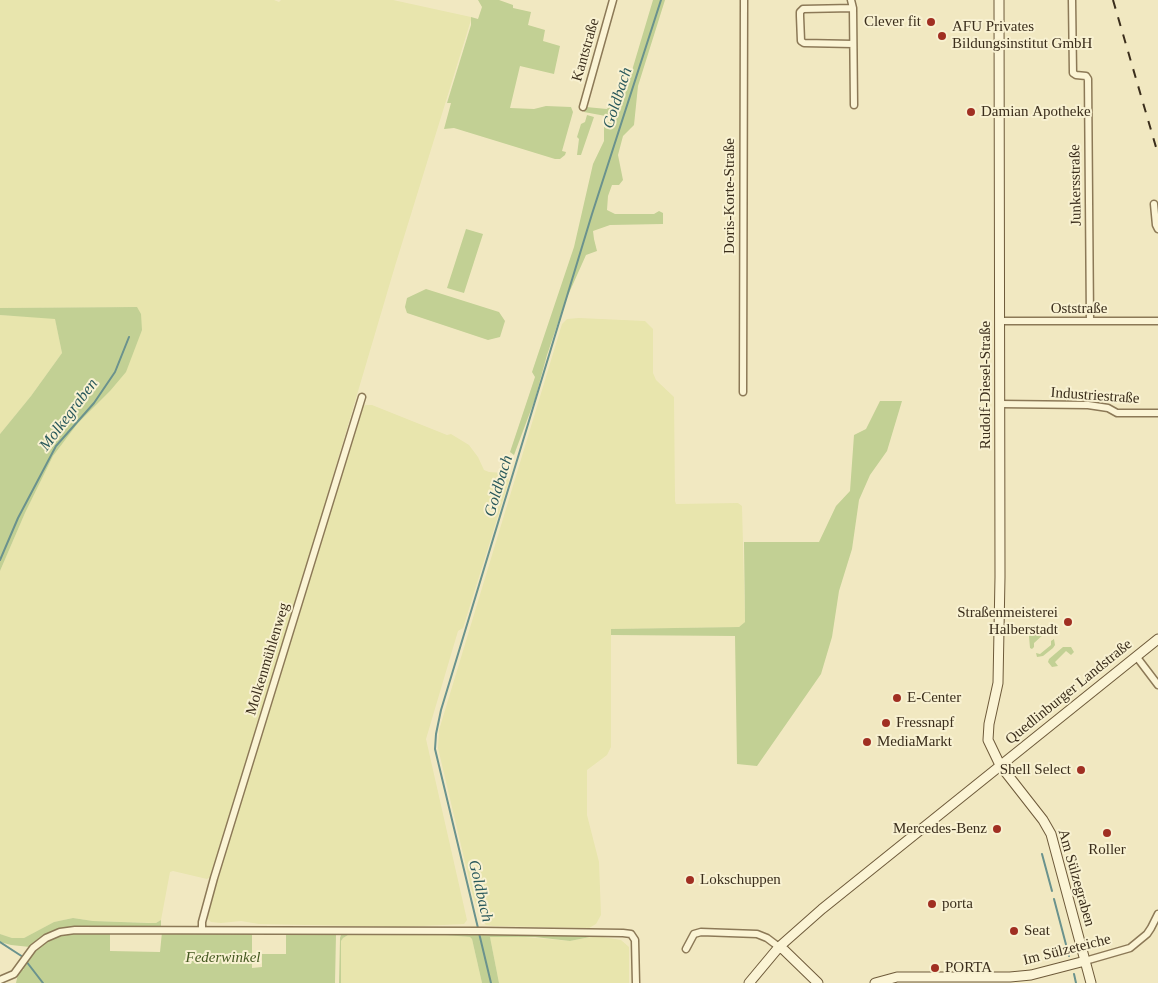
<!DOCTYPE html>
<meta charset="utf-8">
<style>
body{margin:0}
canvas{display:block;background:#f1e8c1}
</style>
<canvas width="1158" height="983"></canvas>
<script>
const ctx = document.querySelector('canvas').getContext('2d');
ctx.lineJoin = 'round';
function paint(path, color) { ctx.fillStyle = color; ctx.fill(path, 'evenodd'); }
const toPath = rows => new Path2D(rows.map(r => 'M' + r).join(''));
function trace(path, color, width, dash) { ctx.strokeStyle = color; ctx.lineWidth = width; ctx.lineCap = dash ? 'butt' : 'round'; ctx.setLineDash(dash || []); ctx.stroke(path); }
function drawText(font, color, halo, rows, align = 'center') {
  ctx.font = font + ' Georgia,serif'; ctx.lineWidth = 4; ctx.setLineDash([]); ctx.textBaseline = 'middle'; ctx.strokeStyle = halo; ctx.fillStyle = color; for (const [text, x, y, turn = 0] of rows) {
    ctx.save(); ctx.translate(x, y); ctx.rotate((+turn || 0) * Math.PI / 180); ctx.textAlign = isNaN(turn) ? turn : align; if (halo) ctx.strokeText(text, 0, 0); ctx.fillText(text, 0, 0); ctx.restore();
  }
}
paint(toPath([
 [0,0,274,0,279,2,281,0,393,0,471,17,471,20,395,266,292,615,210,877,207,879,173,871,170,872,161,920,156,923,93,921,73,918,54,922,24,938,12,938,0,934,0,571,25,513,53,456,78,423,110,391,137,307,0,308],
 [0,315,55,318,62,353,31,396,0,434],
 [579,318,645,321,653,329,653,373,656,380,674,397,675,501,676,504,738,503,742,506,745,622,739,627,611,629,611,747,607,755,587,770,587,815,599,862,601,915,596,924,589,928,493,926,486,925,482,921,473,896,438,748,439,730,562,324,567,319],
 [365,405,372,405,447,435,451,434,469,445,478,457,484,470,489,472,504,473,508,477,509,481,463,628,458,631,426,739,467,920,464,924,401,927,259,924,241,921,221,923,211,922,208,919,207,914,238,805,258,743,263,734,264,723,320,541,325,532,326,520,360,408],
 [348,935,445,935,470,937,472,939,482,983,341,983,341,941,343,938],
 [513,936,570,941,596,936,621,940,629,947,629,983,499,983,490,937]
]), '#e8e5ad');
paint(toPath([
 [478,0,499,0,513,5,513,8,531,12,528,25,545,30,543,41,560,46,554,74,520,66,510,108,534,109,546,106,571,107,573,112,562,151,566,152,565,155,560,159,555,159,454,128,444,129,451,103,447,103,471,25,471,17,478,19,482,7],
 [653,0,665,0,638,86,634,125,623,136,618,155,623,180,619,185,612,185,608,196,607,210,615,214,654,214,659,211,663,213,663,224,610,225,593,231,594,239,597,251,586,255,565,302,547,355,535,399,514,455,510,452,535,377,532,372,574,247,593,164,604,141,604,126,612,119,611,117,584,112,586,107,607,109,613,101,622,104],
 [587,115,594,117,581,155,577,155,579,139,577,137,581,124,585,122],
 [466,229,483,234,464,293,447,288],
 [426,289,499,312,505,321,500,337,488,340,407,313,405,307,407,298],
 [137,307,141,314,142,330,126,372,110,391,78,423,53,456,25,513,0,571,0,434,31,396,62,353,55,319,0,315,0,308],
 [880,401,902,401,887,451,870,475,859,500,852,549,839,591,832,637,821,674,757,766,737,764,735,636,611,635,611,629,739,627,745,622,744,542,819,542,836,506,850,491,854,435,866,429],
 [1036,629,1050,630,1051,632,1050,635,1044,634,1034,643,1034,647,1032,649,1030,648,1029,636,1032,631],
 [1054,639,1055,645,1053,648,1043,656,1037,657,1036,653,1040,654,1051,645,1051,641],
 [1063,647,1071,647,1074,652,1071,655,1066,651,1055,662,1058,666,1052,667,1048,662,1049,659],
 [73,918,93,921,149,923,156,923,161,920,161,927,86,927,40,939,30,947,11,945,0,942,0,934,12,938,24,938,54,922],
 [72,932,110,932,110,951,160,952,162,932,252,933,252,968,262,967,262,954,286,954,286,933,336,934,335,983,16,983,19,969,24,970,21,967,37,947,48,940],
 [344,933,527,934,543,935,600,934,600,937,595,936,570,941,535,937,490,937,499,983,482,983,472,939,470,937,445,935,348,935,343,938,341,941,341,983,339,983,340,938,341,935]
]), '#c2d094');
trace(toPath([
 [0,560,18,518,56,446,94,403,115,372,129,337],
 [1042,854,1052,891],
 [1054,899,1069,956],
 [478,928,435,749,436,734,441,710,592,214,661,0],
 [479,933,491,983],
 [0,942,23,957],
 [26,961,43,983],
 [1074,974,1076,983]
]), '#6a928d', 2);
const street = toPath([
 [851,0,853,8,854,105],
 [1072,0,1073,73,1076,75,1086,76,1088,79,1090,321],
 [853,44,804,43,801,41,800,16,800,12,803,9,853,8],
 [583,107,613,0],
 [1154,204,1156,225,1158,229],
 [1001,321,1158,321],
 [743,392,744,0],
 [1000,404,1088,405,1108,408,1117,413,1158,413],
 [1136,656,1158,685],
 [202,930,202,922,214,878,362,397],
 [686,949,694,934,701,932,757,934,767,938,779,947],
 [1085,961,1130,948,1147,934,1151,928,1158,914],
 [0,980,14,974,33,948,46,938,60,932,75,930,482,931,623,933,631,934,635,940,636,983]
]);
const secondary = toPath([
 [999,0,1000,577,998,683,989,724,988,740,1000,765,1043,820,1051,834,1091,983],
 [779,947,784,950,818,983],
 [749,983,779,947,822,909,1158,639],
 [875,983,897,977,1010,977,1031,975,1085,961]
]);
trace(street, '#8c7957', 9);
trace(secondary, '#6e5a3a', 11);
trace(street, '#fbf4d5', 6);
trace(secondary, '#fbf4d5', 9);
trace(toPath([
 [1113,0,1158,154]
]), '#3b2e1c', 2, [9, 9]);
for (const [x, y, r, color] of [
 [931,22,5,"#a02f22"],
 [942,36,5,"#a02f22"],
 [971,112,5,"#a02f22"],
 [1068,622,5,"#a02f22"],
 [897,698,5,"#a02f22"],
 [886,723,5,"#a02f22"],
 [867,742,5,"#a02f22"],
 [1081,770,5,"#a02f22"],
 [997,829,5,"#a02f22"],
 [1107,833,5,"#a02f22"],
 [690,880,5,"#a02f22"],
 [932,904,5,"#a02f22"],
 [1014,931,5,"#a02f22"],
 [935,968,5,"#a02f22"]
]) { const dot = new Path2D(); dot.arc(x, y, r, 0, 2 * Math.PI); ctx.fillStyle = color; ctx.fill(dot); trace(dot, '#f8f1d1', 2); }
drawText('15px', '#3b2e1c', '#f8f1d1', [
 ["Clever fit",921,22,"right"],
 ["AFU Privates",952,27],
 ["Bildungsinstitut GmbH",952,44],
 ["Damian Apotheke",981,112],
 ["Straßenmeisterei",1058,613,"right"],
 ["Halberstadt",1058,630,"right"],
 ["E-Center",907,698],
 ["Fressnapf",896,723],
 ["MediaMarkt",877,742],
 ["Shell Select",1071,770,"right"],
 ["Mercedes-Benz",987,829,"right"],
 ["Roller",1107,850,"center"],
 ["Lokschuppen",700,880],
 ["porta",942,904],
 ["Seat",1024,931],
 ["PORTA",945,968]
], 'left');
drawText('15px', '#3b2e1c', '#f8f1d1', [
 ["Kantstraße",586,50,-74],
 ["Junkersstraße",1076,185,-91],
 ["Doris-Korte-Straße",730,196,-90],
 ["Oststraße",1079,309],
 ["Rudolf-Diesel-Straße",986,385,-90],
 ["Industriestraße",1095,396,4],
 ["Molkenmühlenweg",268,659,-73],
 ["Quedlinburger Landstraße",1069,692,-39],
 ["Am Sülzegraben",1076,878,74],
 ["Im Sülzeteiche",1067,950,-14]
]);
drawText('italic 15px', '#455921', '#f8f1d1', [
 ["Federwinkel",223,958]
]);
drawText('italic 16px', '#2a595c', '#f8f1d1', [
 ["Goldbach",618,98,-72],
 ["Molkegraben",69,415,-53],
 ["Goldbach",499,486,-73],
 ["Goldbach",480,891,77]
]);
</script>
